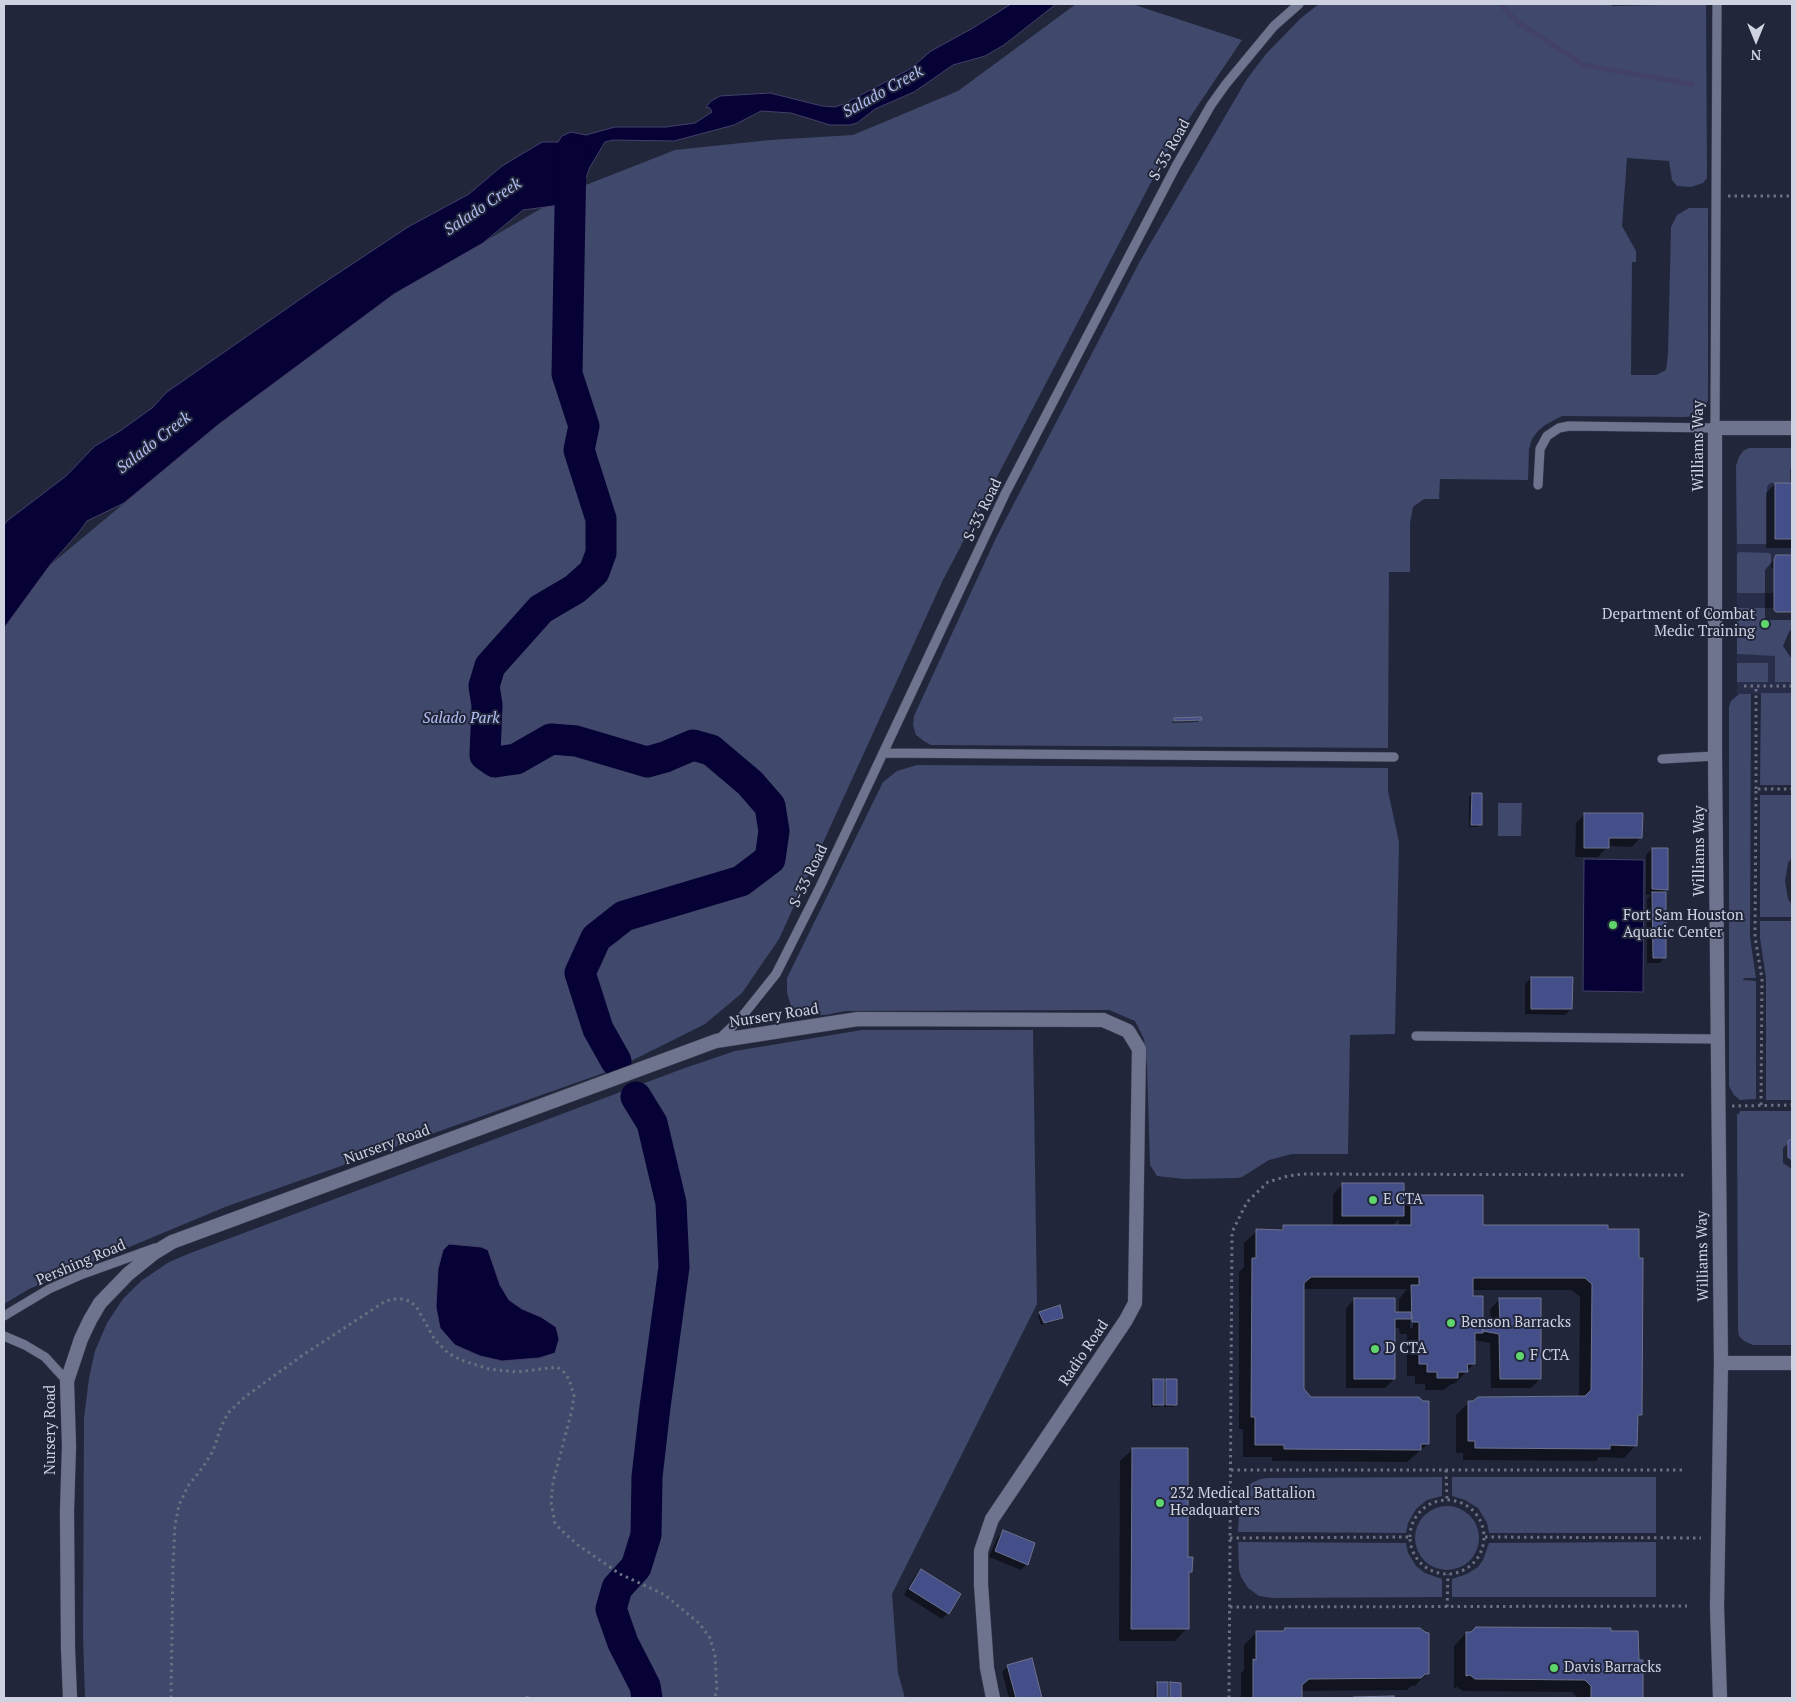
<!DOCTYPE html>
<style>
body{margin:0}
#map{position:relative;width:1796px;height:1702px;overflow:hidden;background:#21263b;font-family:"PT Serif",serif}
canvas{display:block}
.frame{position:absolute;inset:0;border:5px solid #ced2e1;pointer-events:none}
.north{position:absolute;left:1731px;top:15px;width:50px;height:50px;-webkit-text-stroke:4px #21263b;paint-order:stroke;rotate:180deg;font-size:14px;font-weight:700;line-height:20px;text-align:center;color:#ced2e1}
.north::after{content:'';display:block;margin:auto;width:18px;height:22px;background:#ced2e1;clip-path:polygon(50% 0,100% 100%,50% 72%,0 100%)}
</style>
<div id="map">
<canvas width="1796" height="1702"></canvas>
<div class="frame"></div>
<div class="north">N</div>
</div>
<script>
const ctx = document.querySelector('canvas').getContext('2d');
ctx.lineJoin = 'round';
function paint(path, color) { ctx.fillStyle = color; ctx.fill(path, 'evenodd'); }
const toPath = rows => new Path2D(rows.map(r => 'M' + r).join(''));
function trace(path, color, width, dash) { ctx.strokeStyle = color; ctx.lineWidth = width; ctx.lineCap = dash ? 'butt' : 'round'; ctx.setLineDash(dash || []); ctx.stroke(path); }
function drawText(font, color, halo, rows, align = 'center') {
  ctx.font = font + ' "PT Serif",serif'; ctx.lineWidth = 4; ctx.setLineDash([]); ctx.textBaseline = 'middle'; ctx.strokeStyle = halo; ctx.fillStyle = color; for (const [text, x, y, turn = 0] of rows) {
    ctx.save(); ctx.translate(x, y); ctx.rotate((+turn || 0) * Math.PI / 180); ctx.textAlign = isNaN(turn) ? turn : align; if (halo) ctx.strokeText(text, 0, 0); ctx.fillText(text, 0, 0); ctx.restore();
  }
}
paint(toPath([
 [1749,448,1792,448,1792,785,1760,785,1761,694,1737,694,1736,466,1739,457,1743,451]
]), '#282e49');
paint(toPath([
 [1076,4,1132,4,1242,40,1168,150,943,580,779,939,742,993,705,1024,615,1069,225,1207,29,1289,4,1304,4,628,50,565,219,424,394,294,573,190,675,150,770,140,853,135,958,91],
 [1319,4,1612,4,1612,6,1706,4,1707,178,1703,183,1691,187,1677,186,1672,180,1669,161,1627,158,1622,226,1636,251,1636,262,1632,262,1631,375,1656,375,1666,370,1668,354,1671,227,1677,215,1689,208,1708,208,1708,400,1704,409,1693,416,1685,417,1562,416,1545,425,1538,431,1532,439,1529,449,1528,480,1440,479,1439,499,1424,499,1413,507,1410,523,1410,572,1389,572,1388,748,931,745,924,741,916,735,913,725,914,716,996,538,1140,261,1247,79,1266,54,1301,18],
 [1749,448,1792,448,1792,469,1790,469,1790,483,1770,483,1767,487,1767,544,1737,544,1736,466,1739,457,1743,451],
 [1739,552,1768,553,1771,554,1771,568,1774,568,1775,593,1737,593,1737,554],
 [1737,608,1774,608,1776,612,1792,612,1792,682,1775,682,1775,656,1737,654],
 [1737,663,1768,663,1768,682,1737,682],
 [1761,693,1792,693,1792,785,1760,785],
 [1739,694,1751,694,1750,937,1756,978,1744,978,1743,980,1756,981,1756,1099,1740,1100,1734,1095,1729,1086,1729,707,1731,701],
 [917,765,1388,768,1388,791,1399,842,1395,1034,1350,1035,1348,1154,1292,1154,1269,1160,1242,1177,1237,1178,1184,1179,1157,1176,1150,1165,1147,1067,1144,1039,1135,1021,1109,1010,846,1011,825,1015,805,1015,791,1006,787,993,787,978,883,782,897,771],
 [1760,795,1792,795,1792,917,1760,917],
 [1498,803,1522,803,1521,836,1498,836],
 [1760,921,1792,921,1792,1100,1766,1100,1766,978,1760,938],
 [862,1030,1033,1030,1037,1304,892,1594,898,1673,905,1698,85,1698,83,1635,84,1418,89,1378,95,1351,107,1323,123,1299,141,1281,169,1262,193,1252,682,1069,735,1051],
 [1740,1111,1792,1111,1792,1345,1753,1345,1744,1341,1739,1336,1738,1330,1737,1114,1739,1114],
 [1442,1477,1442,1496,1427,1500,1416,1509,1408,1523,1406,1533,1238,1532,1240,1494,1248,1485,1260,1479,1268,1478],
 [1452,1477,1656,1477,1656,1533,1489,1533,1487,1523,1478,1508,1465,1500,1452,1496],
 '1415 1538a32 32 0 1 1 64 0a32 32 0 1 1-64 0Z',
 [1238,1542,1406,1543,1408,1553,1416,1566,1425,1573,1442,1579,1442,1597,1273,1598,1259,1596,1248,1588,1241,1577,1239,1570],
 [1656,1542,1656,1597,1452,1597,1452,1579,1467,1574,1478,1567,1483,1560,1489,1543]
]), '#40486b');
const water = toPath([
 [1011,4,1056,4,1004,45,985,56,953,65,914,92,875,109,857,123,849,125,830,125,791,113,761,111,734,125,674,141,613,140,605,142,590,167,580,194,553,206,523,210,483,243,394,294,219,424,124,503,87,521,79,532,50,565,4,628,4,525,7,521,66,476,95,446,120,431,152,408,167,392,319,286,408,227,469,194,502,166,542,142,558,142,562,136,571,132,586,135,615,127,666,127,695,123,712,112,710,108,706,107,711,101,720,96,770,93,822,106,835,107,846,103,910,69,931,51,973,28,1011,4],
 [1584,859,1644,860,1643,992,1583,991,1584,859],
 [449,1244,481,1247,488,1250,500,1285,509,1300,522,1309,541,1317,556,1327,559,1339,555,1353,539,1358,502,1361,480,1356,455,1345,440,1328,436,1307,438,1269,443,1250,449,1244]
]);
paint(water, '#070235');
trace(water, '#434069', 1);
paint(toPath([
 [1775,484,1792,484,1792,548,1766,548,1766,493],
 [1777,556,1792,556,1792,620,1765,620,1765,570],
 [1792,628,1792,658,1791,658,1783,646,1789,632],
 [1174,719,1200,719,1198,722,1172,723],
 [1472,794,1480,824,1478,827,1469,827,1469,797],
 [1585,814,1641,837,1632,847,1608,846,1598,857,1575,857,1576,823],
 [1652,849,1667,889,1664,892,1665,957,1659,963,1647,963,1647,899,1651,895,1646,895,1646,855],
 [1792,857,1792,905,1788,899,1785,881,1788,863],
 [1531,978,1571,1009,1565,1015,1525,1014,1525,984],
 [1792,1140,1792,1169,1783,1163,1783,1148],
 [1342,1185,1403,1205,1412,1197,1481,1226,1607,1226,1641,1415,1636,1419,1636,1445,1624,1458,1599,1457,1596,1461,1463,1460,1463,1453,1456,1453,1456,1415,1468,1403,1579,1398,1580,1297,1572,1290,1472,1290,1472,1297,1482,1328,1491,1327,1490,1309,1499,1300,1540,1379,1531,1388,1491,1388,1490,1343,1473,1340,1474,1364,1454,1384,1451,1384,1444,1390,1425,1390,1425,1384,1415,1384,1415,1376,1407,1376,1407,1334,1400,1334,1399,1328,1394,1328,1394,1379,1385,1388,1346,1388,1346,1308,1355,1299,1394,1313,1399,1313,1399,1299,1407,1289,1303,1289,1302,1389,1310,1398,1428,1444,1407,1462,1272,1461,1272,1457,1243,1457,1243,1429,1239,1429,1239,1272,1244,1267,1244,1243,1257,1231,1279,1231,1284,1226,1333,1226,1333,1194],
 [1399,1219,1399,1226,1392,1226],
 [1413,1316,1413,1328,1410,1328,1410,1318],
 [1040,1313,1062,1317,1059,1320,1041,1325,1038,1315],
 [1153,1380,1163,1384,1166,1381,1175,1404,1173,1407,1164,1407,1164,1403,1160,1407,1151,1407,1151,1383],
 [1133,1449,1187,1558,1191,1571,1188,1574,1187,1628,1175,1641,1119,1641,1120,1461],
 [1003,1532,1027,1564,1021,1570,989,1557,997,1538],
 [921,1570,948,1613,942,1619,904,1595,915,1576],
 [1285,1629,1427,1673,1415,1686,1411,1686,1407,1690,1301,1691,1301,1698,1241,1698,1241,1673,1244,1670,1244,1645,1257,1632,1282,1632],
 [1466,1633,1610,1633,1638,1662,1641,1661,1641,1698,1578,1698,1572,1692,1463,1691,1457,1687,1454,1688,1454,1646],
 [1031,1660,1041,1698,1009,1698,1002,1672,1008,1666],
 [1157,1683,1166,1687,1170,1684,1179,1684,1179,1698,1155,1698,1155,1686]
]), '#0007');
trace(toPath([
 [1501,4,1516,21,1583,65,1692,84]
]), '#434069', 5);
trace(toPath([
 [571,155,567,374,584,426,579,450,601,519,601,553,594,572,575,589,541,609,490,666,484,686,487,705,485,755,495,762,516,759,551,739,576,741,647,762,665,757,693,745,711,750,750,783,770,806,774,831,770,859,741,881,624,916,596,938,580,973,598,1029,616,1061],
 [636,1097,652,1123,671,1203,674,1267,655,1407,647,1477,646,1535,636,1567,617,1588,611,1609,623,1643,645,1686,647,1698]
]), '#070235', 31);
const building = toPath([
 [1775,483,1792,483,1792,539,1775,539,1775,483],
 [1776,555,1792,555,1792,612,1776,612,1774,610,1774,560,1776,555],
 [1201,717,1202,720,1174,721,1174,718,1201,717],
 [1472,793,1482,793,1482,825,1471,825,1472,793],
 [1584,813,1643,813,1642,838,1609,838,1609,848,1584,848,1584,813],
 [1652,848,1668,848,1668,890,1652,889,1652,848],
 [1652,892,1666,892,1666,958,1653,958,1652,892],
 [1531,977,1573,977,1572,1009,1531,1009,1531,977],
 [1792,1139,1792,1160,1788,1157,1788,1141,1792,1139],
 [1342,1183,1404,1183,1404,1216,1342,1216,1342,1183],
 [1411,1195,1483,1195,1483,1225,1608,1225,1608,1229,1639,1229,1639,1258,1643,1258,1642,1415,1638,1415,1637,1446,1610,1445,1610,1449,1475,1448,1475,1441,1468,1441,1468,1401,1473,1401,1478,1397,1585,1396,1591,1390,1592,1284,1585,1278,1473,1278,1473,1296,1483,1296,1483,1333,1475,1333,1475,1364,1467,1364,1468,1372,1458,1372,1458,1378,1437,1378,1437,1372,1427,1372,1427,1364,1419,1364,1419,1322,1412,1322,1411,1285,1419,1285,1419,1277,1311,1277,1304,1283,1304,1389,1311,1397,1419,1397,1423,1401,1429,1401,1429,1444,1421,1444,1421,1450,1284,1449,1284,1445,1255,1445,1255,1417,1251,1417,1252,1258,1256,1258,1256,1229,1283,1230,1283,1225,1411,1225,1411,1195],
 [1354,1298,1395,1298,1395,1312,1411,1312,1412,1319,1395,1319,1395,1379,1354,1379,1354,1298],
 [1499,1298,1541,1298,1541,1379,1500,1379,1499,1334,1483,1331,1483,1325,1498,1326,1500,1324,1499,1298],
 [1060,1305,1063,1318,1044,1323,1039,1312,1060,1305],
 [1153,1379,1164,1379,1164,1405,1153,1405,1153,1379],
 [1166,1379,1177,1379,1177,1405,1166,1405,1166,1379],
 [1132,1448,1188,1448,1188,1557,1193,1557,1192,1572,1189,1572,1189,1629,1131,1629,1132,1448],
 [1003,1530,1035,1543,1028,1565,995,1551,1003,1530],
 [921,1569,961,1594,949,1614,909,1589,921,1569],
 [1476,1627,1611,1628,1611,1631,1638,1631,1639,1660,1643,1660,1643,1698,1591,1698,1591,1686,1585,1680,1475,1679,1470,1675,1466,1676,1466,1632,1471,1632,1476,1627],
 [1285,1628,1420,1628,1425,1632,1429,1633,1429,1674,1425,1674,1421,1678,1309,1679,1302,1685,1302,1698,1253,1698,1253,1659,1256,1660,1256,1631,1284,1631,1285,1628],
 [1032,1658,1042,1698,1016,1698,1007,1665,1032,1658],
 [1157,1682,1168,1682,1168,1698,1157,1698,1157,1682],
 [1170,1682,1181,1683,1181,1698,1170,1698,1170,1682],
 [1394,1696,1394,1698,1353,1698,1353,1697,1394,1696]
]);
paint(building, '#444e88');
trace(building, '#6d738d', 1);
const service = toPath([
 [1538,485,1540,449,1547,436,1559,428,1569,426,1715,428,1717,4],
 [883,753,1394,757],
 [1662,759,1715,756],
 [1416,1036,1717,1039],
 [718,1040,740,1019,776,974,820,887,1005,494,1176,166,1211,105,1226,84,1274,26,1299,4],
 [4,1316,49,1289,83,1274,155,1248],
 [4,1336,25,1345,45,1357,67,1381]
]);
const minor = toPath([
 [1721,1363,1792,1363],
 [993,1698,987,1668,981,1585,981,1551,992,1519,1126,1320,1135,1303,1139,1049,1128,1031,1103,1020],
 [1720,1698,1717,1607,1721,1363,1715,756,1715,428,1792,428]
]);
const tertiary = toPath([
 [70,1698,68,1648,67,1511,69,1446,67,1381,81,1339,90,1320,100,1303,128,1274,154,1253,172,1242,716,1041,858,1019,1103,1020]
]);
trace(service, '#3e4154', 10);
trace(minor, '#3e4154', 15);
trace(tertiary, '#3e4154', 15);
trace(toPath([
 [1728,196,1792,196],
 [1744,686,1792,686],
 [1756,789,1756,686],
 [1761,1105,1762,979,1755,937,1756,789,1792,789],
 [1732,1106,1792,1105],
 [1231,1470,1684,1470],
 [1446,1470,1447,1500],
 '1410 1537a37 37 0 1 1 74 0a37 37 0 1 1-74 0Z',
 [1485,1537,1701,1538],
 [1230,1538,1410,1537],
 [1230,1607,1687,1606],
 [1447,1607,1448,1574],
 [526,1697,529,1698],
 [171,1698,173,1566,175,1525,179,1505,188,1486,203,1467,213,1451,221,1427,228,1413,246,1396,303,1355,384,1302,392,1299,401,1299,410,1301,417,1308,435,1340,448,1353,461,1360,489,1369,517,1372,557,1367,563,1371,569,1379,574,1396,572,1410,553,1482,551,1502,555,1523,560,1529,578,1545,620,1574,665,1595,700,1624,710,1638,715,1655,717,1691,714,1698],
 [1229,1698,1232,1232,1247,1202,1268,1182,1288,1176,1303,1174,1685,1175]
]), '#6a6f81', 3, [2.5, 4]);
trace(service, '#6e748e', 9);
trace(minor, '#6e748e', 14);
trace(tertiary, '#6e748e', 14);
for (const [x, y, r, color] of [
 [1765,624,5,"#5fd56b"],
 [1613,925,5,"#5fd56b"],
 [1373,1200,5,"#5fd56b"],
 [1451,1323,5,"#5fd56b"],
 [1375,1349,5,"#5fd56b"],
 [1520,1356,5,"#5fd56b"],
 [1160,1503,5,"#5fd56b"],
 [1554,1668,5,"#5fd56b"]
]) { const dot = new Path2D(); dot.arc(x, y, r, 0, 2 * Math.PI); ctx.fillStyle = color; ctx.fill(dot); trace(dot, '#21263b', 2); }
drawText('15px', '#ced2e1', '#21263b', [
 ["S-33 Road",1170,150,-61],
 ["Williams Way",1699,446,-90],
 ["S-33 Road",983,510,-64],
 ["Williams Way",1700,851,-90],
 ["S-33 Road",809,876,-64],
 ["Nursery Road",774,1016,-9],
 ["Nursery Road",387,1145,-20],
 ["Williams Way",1703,1256,-91],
 ["Pershing Road",81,1263,-23],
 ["Radio Road",1084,1353,-56],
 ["Nursery Road",51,1430,-90]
]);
drawText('15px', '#ced2e1', '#21263b', [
 ["Department of Combat",1755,615,"right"],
 ["Medic Training",1755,632,"right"],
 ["Fort Sam Houston",1623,916],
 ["Aquatic Center",1623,933],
 ["E CTA",1383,1200],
 ["Benson Barracks",1461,1323],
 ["D CTA",1385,1349],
 ["F CTA",1530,1356],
 ["232 Medical Battalion",1170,1494],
 ["Headquarters",1170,1511],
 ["Davis Barracks",1564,1668]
], 'left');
drawText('italic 15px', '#b5c1f6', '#21263b', [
 ["Salado Park",461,719]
]);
drawText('italic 16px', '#b0bcf0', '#21263b', [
 ["Salado Creek",883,92,-29],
 ["Salado Creek",483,207,-34],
 ["Salado Creek",154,443,-38]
]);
</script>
